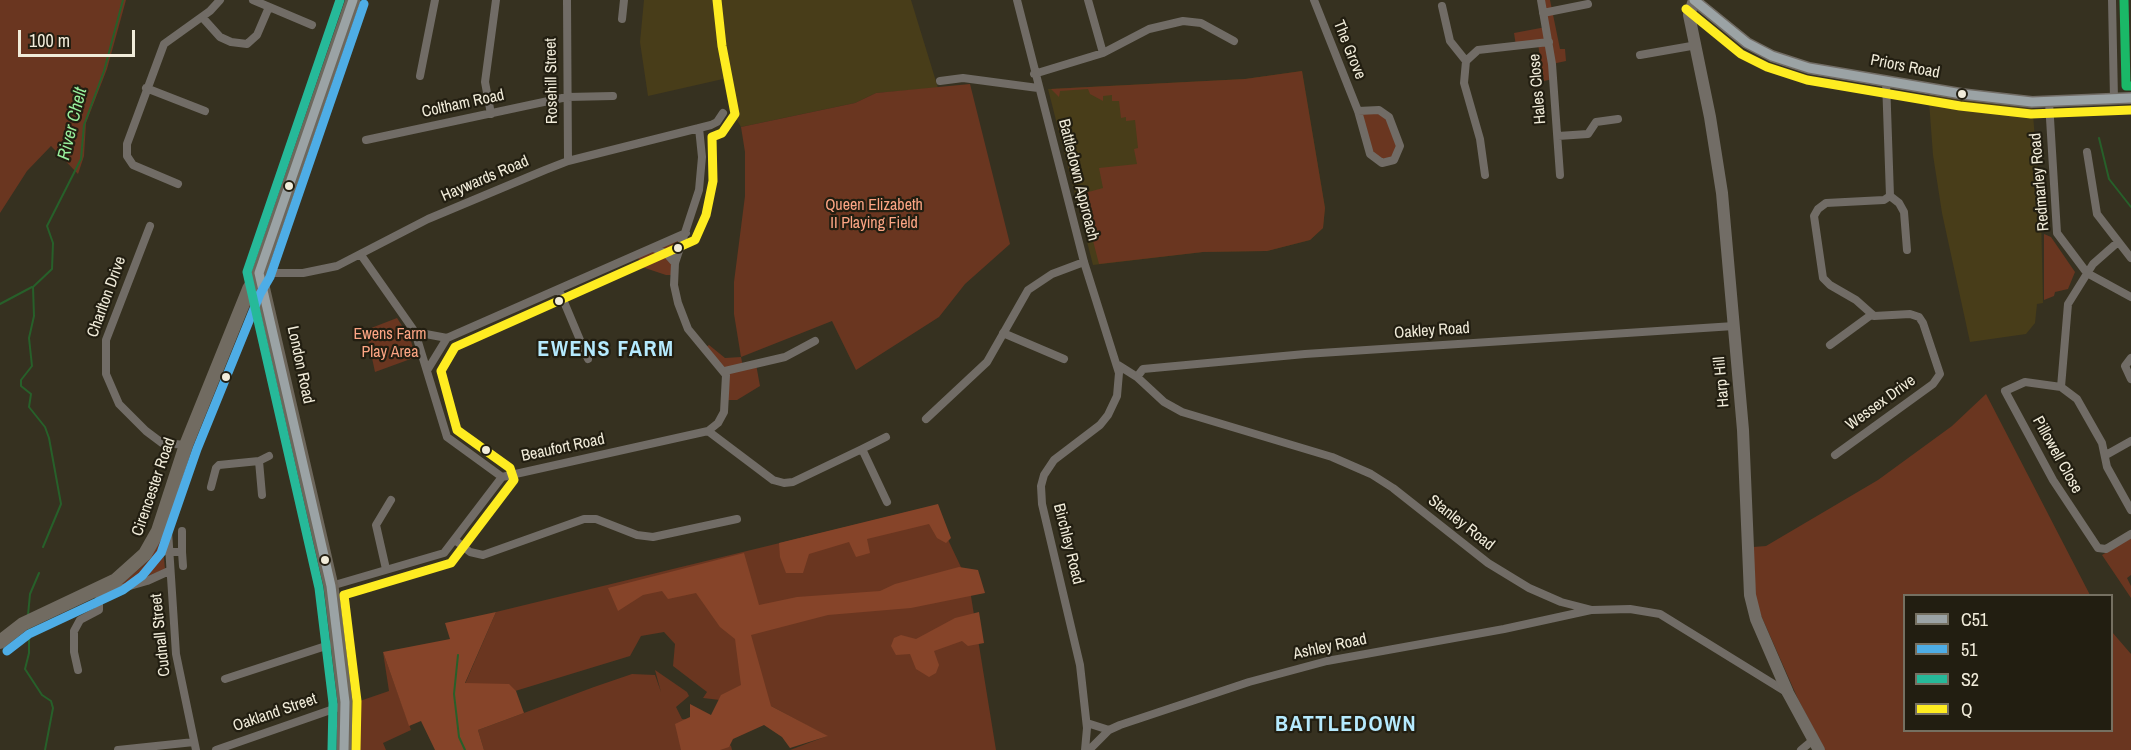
<!DOCTYPE html>
<style>
body{margin:0}
#map{position:relative;width:2131px;height:750px;overflow:hidden;background:#363120;font-family:"Archivo Narrow",sans-serif}
canvas{display:block}
.legend{position:absolute;left:1903px;top:594px;width:210px;height:138px;box-sizing:border-box;background:#221e11;border:2px solid #757061;margin:0;padding:8px 10px;list-style:none;font-size:18px;color:#f1ecda}
.legend li{display:flex;align-items:center;gap:12px;height:30px}
.legend b{width:30px;border:2px solid #757061}
.scale{position:absolute;left:18px;top:30px;width:117px;height:27px;box-sizing:border-box;border:3px solid #f1ecda;border-top:0;padding-left:8px;font-size:18px;line-height:21px;white-space:nowrap;color:#f1ecda;-webkit-text-stroke:4px #221e11;paint-order:stroke}
</style>
<div id="map">
<canvas width="2131" height="750"></canvas>
<ul class="legend">
<li><b style="height:8px;background:#9ba3a5"></b>C51</li>
<li><b style="height:8px;background:#4eade6"></b>51</li>
<li><b style="height:8px;background:#26b999"></b>S2</li>
<li><b style="height:8px;background:#feec21"></b>Q</li>
</ul>
<div class="scale">100 m</div>
</div>
<script>
const ctx = document.querySelector('canvas').getContext('2d');
ctx.lineJoin = 'round';
function paint(path, color) { ctx.fillStyle = color; ctx.fill(path, 'evenodd'); }
const toPath = rows => new Path2D(rows.map(r => 'M' + r).join(''));
function trace(path, color, width, dash) { ctx.strokeStyle = color; ctx.lineWidth = width; ctx.lineCap = dash ? 'butt' : 'round'; ctx.setLineDash(dash || []); ctx.stroke(path); }
function drawText(font, color, halo, rows, align = 'center') {
  ctx.font = font + ' "Archivo Narrow",sans-serif'; ctx.lineWidth = 4.5; ctx.setLineDash([]); ctx.textBaseline = 'middle'; ctx.strokeStyle = halo; ctx.fillStyle = color; for (const [text, x, y, turn = 0] of rows) {
    ctx.save(); ctx.translate(x, y); ctx.rotate((+turn || 0) * Math.PI / 180); ctx.textAlign = isNaN(turn) ? turn : align; if (halo) ctx.strokeText(text, 0, 0); ctx.fillText(text, 0, 0); ctx.restore();
  }
}
paint(toPath([
 [644,0,911,0,938,88,876,93,855,103,741,127,729,106,723,79,648,96,640,42],
 [1302,71,1325,208,1323,228,1310,240,1267,251,1203,252,1093,265,1048,89,1245,79],
 [1928,88,2032,102,2041,213,2043,303,2037,304,2035,323,2026,334,1970,342,1942,213,1933,155]
]), '#483d19');
paint(toPath([
 [0,0,126,0,107,69,86,123,84,156,78,174,51,146,27,171,0,213],
 [1541,0,1550,0,1560,49,1565,49,1566,61,1552,64,1553,79,1544,81,1538,44,1516,46,1514,33,1546,27],
 [1302,71,1325,208,1323,228,1310,240,1267,251,1203,252,1099,264,1081,194,1103,188,1099,168,1137,164,1134,149,1138,148,1135,120,1126,121,1126,117,1121,118,1119,101,1112,101,1112,95,1103,96,1103,101,1090,94,1088,89,1060,91,1059,97,1051,89,1245,79],
 [970,84,1010,244,965,284,939,317,856,370,832,321,741,357,743,367,756,364,760,386,737,400,726,400,727,379,703,349,709,345,725,358,741,357,734,314,734,282,745,196,745,152,741,127,855,103,876,93],
 [1358,111,1383,111,1400,146,1394,160,1374,160],
 [686,233,674,275,666,275,642,267,637,255],
 [2044,234,2051,237,2075,272,2068,289,2055,292,2054,296,2044,300],
 [397,318,410,338,416,357,375,372,366,330],
 [1986,394,2090,595,1904,596,1904,730,2112,730,2112,632,2131,654,2131,750,1825,750,1798,699,1756,604,1753,547,1766,546,1878,480,1952,426],
 [932,506,969,584,996,750,790,750,827,736,771,706,703,698,707,692,673,666,675,644,664,632,641,636,630,656,502,695,465,684,496,612],
 [162,538,165,569,116,589,146,563],
 [2131,538,2131,575,2127,578,2131,586,2131,598,2102,555],
 [383,652,411,730,383,743,386,750,356,750,354,703,389,691],
 [655,670,687,692,689,696,676,707,682,719,693,720,715,733,731,746,732,750,484,750,478,730,594,687,632,674,655,675,661,692]
]), '#6a3620');
paint(toPath([
 [938,504,951,538,946,543,937,538,929,524,867,539,870,553,856,557,849,542,809,554,803,573,786,573,780,557,779,543],
 [744,553,759,605,797,597,880,591,895,584,959,567,978,570,985,593,911,608,828,615,751,635,771,706,828,736,790,748,782,737,764,725,733,739,729,747,720,750,681,750,675,724,690,717,690,704,711,715,721,695,741,685,735,639,720,627,696,593,668,599,662,591,643,595,618,611,608,588],
 [496,612,465,683,509,684,516,691,524,713,478,730,484,750,435,750,421,721,409,726,383,652,450,639,445,623],
 [979,612,984,643,968,646,962,641,934,651,939,665,936,673,929,677,916,669,910,654,896,655,891,646,894,638,901,635,916,639,955,618]
]), '#864429');
trace(toPath([
 [2099,138,2109,179,2131,207],
 [0,304,32,287],
 [43,547,61,504,49,438,45,427,29,407,31,394,21,386,21,380,32,366,29,338,34,316,33,287,52,269,53,243,47,226,81,159,84,125,104,71,123,0],
 [28,615,30,594,39,573],
 [29,627,29,653,25,669,42,695,51,701,53,708,45,750],
 [458,655,454,694,459,737,465,750]
]), '#27602a', 2);
trace(toPath([
 [253,0,312,25],
 [567,0,568,161],
 [1017,0,1084,262,1119,373,1117,396,1108,415,1100,425,1054,460,1044,475,1041,486,1042,504,1080,665,1087,728,1085,750],
 [1088,0,1103,53],
 [1314,0,1358,111,1370,154,1382,163,1394,160,1400,146,1389,117,1379,110,1358,111],
 [1541,0,1552,64,1560,175],
 [2112,0,2114,99],
 [1442,6,1450,41,1466,61],
 [1543,13,1588,4],
 [202,17,220,37,231,42,247,44,257,35,269,7],
 [622,19,624,0],
 [1640,55,1697,45],
 [1034,74,1103,53,1149,29,1183,21,1201,23,1234,41],
 [420,76,435,0],
 [1886,80,1890,196],
 [940,81,963,78,1038,88],
 [146,88,205,111],
 [2049,102,2057,233,2087,273,2131,297],
 [491,114,485,82,496,0],
 [1558,136,1588,134,1596,122,1618,119],
 [366,140,567,97,613,96],
 [2087,152,2097,214,2131,258],
 [1485,175,1480,139,1464,83,1466,61,1478,50,1549,42],
 [178,184,133,165,127,156,127,144,164,44,210,11,220,0],
 [1890,196,1899,203,1904,212,1907,250],
 [150,226,106,340,106,374,119,404,146,431,162,443,186,445],
 [2118,242,2093,264,2068,304,2061,387,2077,399,2102,443,2107,467,2131,510],
 [654,248,667,254,675,263],
 [361,255,415,332,447,437,502,477],
 [259,273,303,273,337,266,428,219,545,170,568,161,711,125,717,122,723,113],
 [559,290,588,359],
 [415,332,447,338,686,233],
 [1003,333,1064,359],
 [1830,345,1871,315],
 [2131,358,2125,366,2131,379],
 [1118,365,1137,377,1164,402,1182,412,1332,457,1371,474,1393,488,1488,563,1529,588,1561,602,1592,610,1630,609,1660,614,1788,693],
 [428,369,447,338],
 [725,371,785,357,815,341],
 [1137,377,1143,369,1305,354,1734,326],
 [2061,387,2025,382,2005,391,2053,480,2098,548,2106,549,2131,534],
 [926,419,987,362,1028,290,1052,274,1084,262],
 [708,431,773,480,784,483,793,482,862,449,887,502],
 [862,449,886,437],
 [1835,455,1933,384,1940,374,1923,323,1919,317,1910,314,1874,316,1856,300,1830,285,1823,278,1814,216,1818,209,1826,203,1884,200,1890,196],
 [2106,455,2131,441],
 [259,461,262,495],
 [211,487,216,468,219,465,259,461,269,456],
 [164,516,168,531,176,654,196,750],
 [455,540,470,552,483,555,584,519,596,519,637,535,653,537,737,519],
 [168,552,182,552,182,531],
 [182,552,183,566],
 [386,569,376,525,391,500],
 [331,586,444,553,502,477,708,431,718,423,724,412,726,375,688,329,678,303,674,285,675,263,699,190,702,157,699,128],
 [102,594,147,581,169,571],
 [78,670,74,652,74,631,80,620,99,610,99,599,102,594,98,589],
 [225,679,338,642],
 [1087,723,1109,730],
 [118,750,194,742],
 [216,750,345,705],
 [1089,750,1109,730,1120,725,1249,682,1327,661,1504,629,1591,610],
 [1801,750,1813,740]
]), '#716c66', 8);
trace(toPath([
 [1694,0,1689,15,1710,117,1722,193,1743,430,1750,595,1756,619,1788,693,1819,750],
 [1694,0,1747,43,1772,56,1809,68,1962,94,2032,102,2131,98]
]), '#726d66', 12);
trace(toPath([
 [0,642,23,624,116,580,145,554,158,531,186,445,249,289,259,273]
]), '#716b61', 14);
trace(toPath([
 [344,750,345,702,331,586,259,273,353,0]
]), '#6d675c', 15);
trace(toPath([
 [1694,0,1747,43,1772,56,1809,68,1962,94,2032,102,2131,98],
 [344,750,345,702,331,586,259,273,353,0]
]), '#9ba3a5', 9);
trace(toPath([
 [7,651,29,634,123,590,142,576,161,553,197,449,260,294,270,277,364,4]
]), '#4eade6', 9);
trace(toPath([
 [332,750,333,703,319,588,247,272,340,0]
]), '#26b999', 9);
trace(toPath([
 [1686,9,1741,54,1767,67,1807,80,1960,106,2031,114,2131,110],
 [356,750,357,701,344,595,451,563,514,480,510,468,457,430,441,371,455,347,695,240,706,215,713,181,712,137,722,133,735,114,722,46,717,0]
]), '#feec21', 9);
trace(toPath([
 [2124,0,2126,86,2130,86]
]), '#1ab867', 9);
for (const [x, y, r, color] of [
 [1962,94,5,"#f1ecda"],
 [289,186,5,"#f1ecda"],
 [678,248,5,"#f1ecda"],
 [559,301,5,"#f1ecda"],
 [226,377,5,"#f1ecda"],
 [486,450,5,"#f1ecda"],
 [325,560,5,"#f1ecda"]
]) { const dot = new Path2D(); dot.arc(x, y, r, 0, 2 * Math.PI); ctx.fillStyle = color; ctx.fill(dot); trace(dot, '#221e11', 2); }
drawText('16px', '#f1ecda', '#221e11', [
 ["The Grove",1349,50,68],
 ["Priors Road",1905,67,11],
 ["Rosehill Street",552,81,-91],
 ["Hales Close",1538,89,-95],
 ["Coltham Road",463,104,-12],
 ["Haywards Road",485,179,-23],
 ["Battledown Approach",1078,180,76],
 ["Redmarley Road",2040,182,-95],
 ["Charlton Drive",107,297,-70],
 ["Oakley Road",1432,331,-4],
 ["London Road",300,365,78],
 ["Harp Hill",1722,382,-95],
 ["Wessex Drive",1881,403,-36],
 ["Beaufort Road",563,448,-12],
 ["Pillowell Close",2057,455,61],
 ["Cirencester Road",154,487,-71],
 ["Stanley Road",1461,523,38],
 ["Birchley Road",1068,544,76],
 ["Cudnall Street",161,635,-96],
 ["Ashley Road",1330,647,-12],
 ["Oakland Street",275,713,-19]
]);
drawText('16px', '#fca584', '#221e11', [
 ["Queen Elizabeth",874,206],
 ["II Playing Field",874,224],
 ["Ewens Farm",390,335],
 ["Play Area",390,353]
]);
drawText('italic 18px', '#98ef9c', '#221e11', [
 ["River Chelt",73,124,-76]
]);
ctx.letterSpacing = '1.5px';
drawText('bold 22px', '#b5eafe', '#221e11', [
 ["EWENS FARM",606,350],
 ["BATTLEDOWN",1346,725]
]);
ctx.letterSpacing = '0px';
</script>
